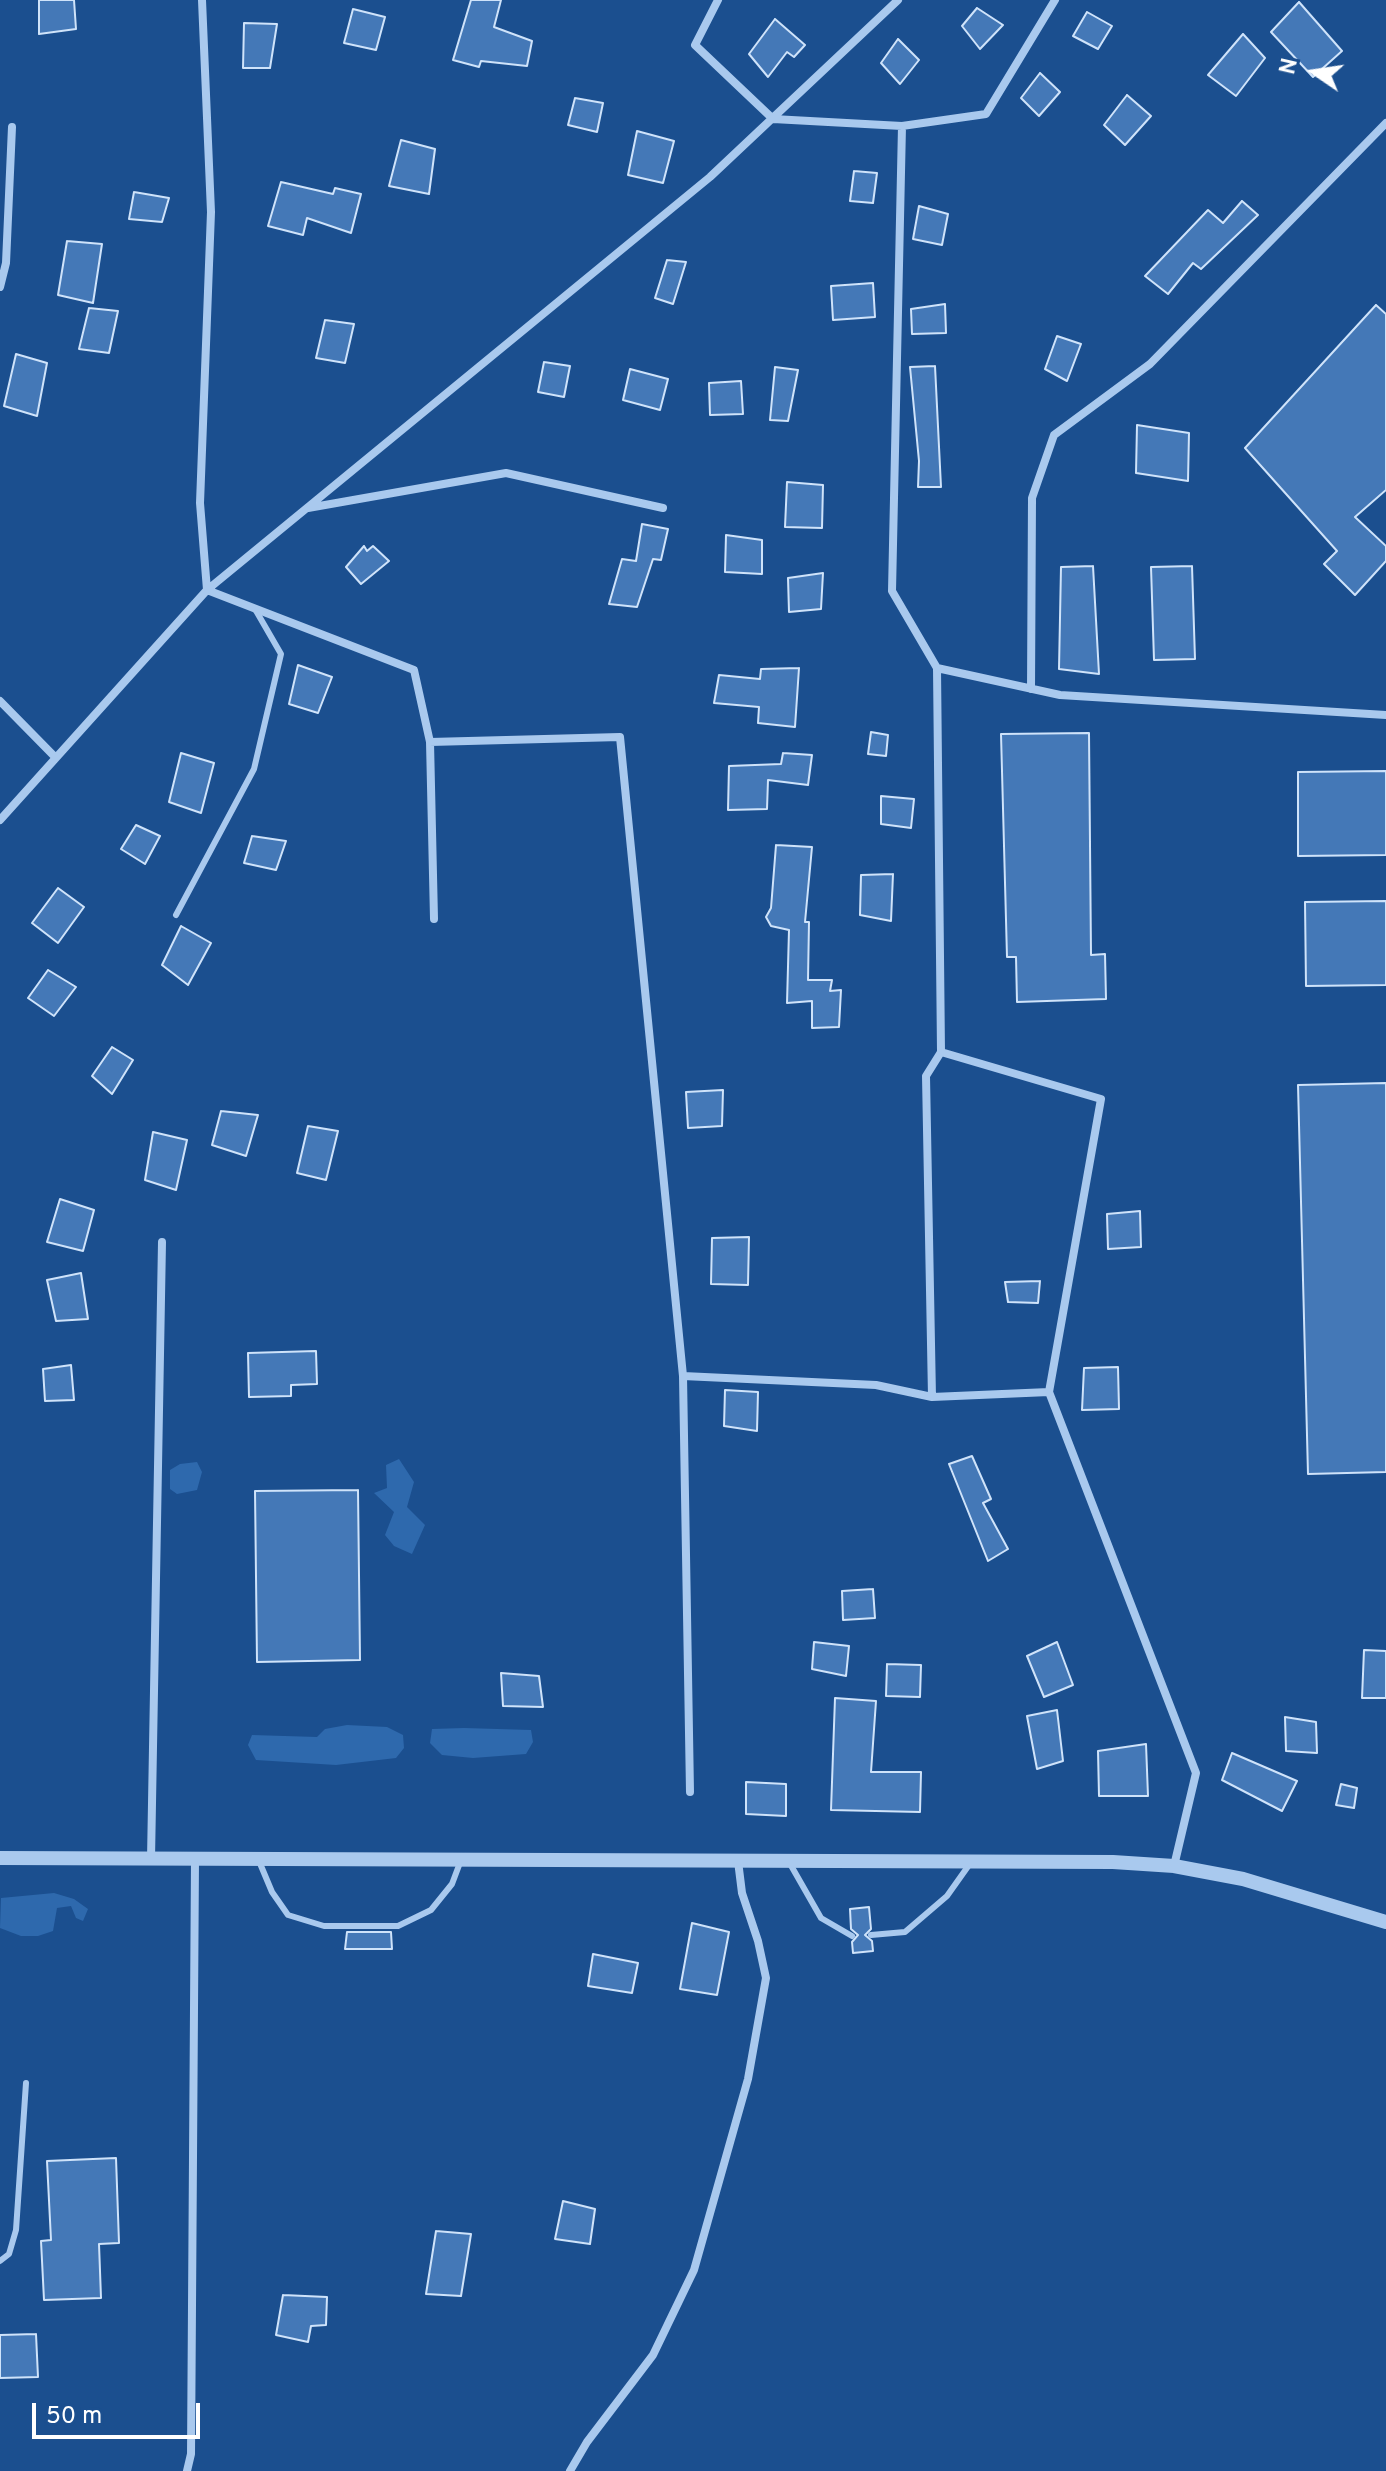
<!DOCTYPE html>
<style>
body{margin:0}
#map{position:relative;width:1386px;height:2471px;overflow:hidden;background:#1b4f8f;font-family:Overpass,sans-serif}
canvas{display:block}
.north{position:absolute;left:1274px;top:32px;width:80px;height:80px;-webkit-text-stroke:6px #1b4f8f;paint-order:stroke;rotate:283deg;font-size:22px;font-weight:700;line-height:32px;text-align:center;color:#fff}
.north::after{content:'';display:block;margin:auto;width:28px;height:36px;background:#fff;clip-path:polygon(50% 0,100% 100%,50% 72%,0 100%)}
.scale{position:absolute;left:32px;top:2403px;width:168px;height:36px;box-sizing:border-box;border:4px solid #fff;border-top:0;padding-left:10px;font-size:24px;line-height:28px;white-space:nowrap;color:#fff;-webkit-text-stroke:6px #1b4f8f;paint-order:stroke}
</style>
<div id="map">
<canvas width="1386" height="2471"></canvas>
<div class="north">N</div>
<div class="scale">50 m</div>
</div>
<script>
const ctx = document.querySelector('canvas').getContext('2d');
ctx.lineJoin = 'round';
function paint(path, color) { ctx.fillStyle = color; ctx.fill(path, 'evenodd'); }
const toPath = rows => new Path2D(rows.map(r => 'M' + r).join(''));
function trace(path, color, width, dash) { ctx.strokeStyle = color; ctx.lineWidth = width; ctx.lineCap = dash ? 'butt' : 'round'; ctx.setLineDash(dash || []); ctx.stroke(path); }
paint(toPath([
 [399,1459,414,1482,407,1507,425,1525,412,1554,394,1546,385,1535,394,1512,374,1493,387,1488,386,1465],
 [197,1462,202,1472,197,1490,177,1494,170,1489,170,1470,180,1464],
 [347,1725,387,1727,403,1735,404,1748,396,1758,336,1765,256,1760,248,1745,252,1735,317,1737,325,1729],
 [464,1728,531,1730,533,1742,526,1754,473,1758,442,1755,430,1743,432,1729],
 [54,1893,74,1899,88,1909,83,1921,76,1918,71,1906,57,1908,53,1931,38,1936,21,1936,0,1928,1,1898]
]), '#2e69ad');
const building = toPath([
 [39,0,74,0,76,29,39,34,39,0],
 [471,0,501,0,494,27,532,41,527,66,481,61,479,67,453,60,471,0],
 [1299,2,1342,51,1313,77,1271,32,1299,2],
 [977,8,1003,25,980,49,962,26,977,8],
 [353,9,385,17,376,50,344,43,353,9],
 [1087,12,1112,26,1098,49,1073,36,1087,12],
 [775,19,805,45,794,57,787,52,768,77,749,54,775,19],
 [244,23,277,24,270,68,243,68,244,23],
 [1243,34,1265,58,1236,96,1208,75,1243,34],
 [898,39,919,60,900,84,881,63,898,39],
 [1040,73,1060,92,1039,116,1021,98,1040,73],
 [1127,95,1151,116,1125,145,1104,125,1127,95],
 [575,98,603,103,597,132,568,125,575,98],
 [637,131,674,141,663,183,628,175,637,131],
 [401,140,435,149,429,194,389,186,401,140],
 [854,171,877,173,873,203,850,201,854,171],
 [281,182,333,194,335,188,361,194,351,233,307,218,303,235,268,226,281,182],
 [134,192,169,198,162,222,129,219,134,192],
 [1242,201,1258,215,1201,269,1193,263,1168,294,1145,276,1208,210,1223,223,1242,201],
 [919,206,948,214,942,245,913,239,919,206],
 [67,241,102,244,93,303,58,295,67,241],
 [667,260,686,262,673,304,655,298,667,260],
 [873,283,875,317,833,320,831,286,873,283],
 [945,304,946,333,912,334,911,309,945,304],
 [1376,305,1386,314,1386,490,1355,517,1386,546,1386,561,1355,595,1324,564,1337,551,1245,448,1376,305],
 [89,308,118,311,109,353,79,349,89,308],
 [325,320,354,324,345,363,316,358,325,320],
 [1057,336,1081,344,1067,381,1045,369,1057,336],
 [16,354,47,363,37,416,4,406,16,354],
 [544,362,570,366,564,397,538,392,544,362],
 [935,366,941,487,918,487,919,461,910,367,935,366],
 [775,367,798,370,788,421,770,420,775,367],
 [630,369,668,379,660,410,623,400,630,369],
 [741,381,743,414,710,415,709,383,741,381],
 [1137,425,1189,433,1188,481,1136,473,1137,425],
 [787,482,823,485,822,528,785,527,787,482],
 [642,524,668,529,661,560,653,559,637,607,609,604,622,559,636,561,642,524],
 [726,535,762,540,762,574,725,572,726,535],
 [364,546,367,551,373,546,389,561,361,584,346,567,364,546],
 [1093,566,1099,674,1059,669,1061,567,1093,566],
 [1192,566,1195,659,1154,660,1151,567,1192,566],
 [823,573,821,609,789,612,788,578,823,573],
 [298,665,332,677,318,713,289,704,298,665],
 [799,668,795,727,758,723,759,707,714,703,719,675,760,679,761,669,799,668],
 [871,732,888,735,886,756,868,754,871,732],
 [1089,733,1091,955,1105,954,1106,999,1017,1002,1016,957,1007,957,1001,734,1089,733],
 [181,753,214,763,201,813,169,802,181,753],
 [783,753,812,755,808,785,768,780,767,809,728,810,729,766,781,764,783,753],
 [1386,771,1386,855,1298,856,1298,772,1386,771],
 [881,796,914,799,911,828,881,824,881,796],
 [136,825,160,836,145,864,121,849,136,825],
 [252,836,286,841,276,870,244,863,252,836],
 [776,845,812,847,805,922,809,922,808,980,832,980,830,991,841,990,839,1027,812,1028,812,1001,787,1003,789,930,771,926,766,917,771,908,776,845],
 [893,874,891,921,860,915,861,875,893,874],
 [58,888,84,907,58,943,32,923,58,888],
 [1386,901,1386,985,1306,986,1305,902,1386,901],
 [181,926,211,943,188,985,162,965,181,926],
 [48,970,76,987,54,1016,28,998,48,970],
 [112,1047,133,1060,112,1094,92,1076,112,1047],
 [1386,1083,1386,1472,1308,1474,1298,1085,1386,1083],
 [723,1090,722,1126,688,1128,686,1092,723,1090],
 [221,1111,258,1115,246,1156,212,1145,221,1111],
 [308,1126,338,1131,326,1180,297,1173,308,1126],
 [153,1132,187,1140,176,1190,145,1180,153,1132],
 [60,1199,94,1210,83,1251,47,1242,60,1199],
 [1140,1211,1141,1247,1108,1249,1107,1214,1140,1211],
 [749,1237,748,1285,711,1284,712,1238,749,1237],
 [81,1273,88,1319,56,1321,47,1280,81,1273],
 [1040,1281,1038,1303,1008,1302,1005,1282,1040,1281],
 [316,1351,317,1384,291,1385,291,1396,249,1397,248,1353,316,1351],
 [71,1365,74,1400,45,1401,43,1369,71,1365],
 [1118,1367,1119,1409,1082,1410,1084,1368,1118,1367],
 [725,1390,758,1392,757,1431,724,1426,725,1390],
 [972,1456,991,1499,983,1503,1008,1549,988,1561,949,1464,972,1456],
 [358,1490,360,1660,257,1662,255,1491,358,1490],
 [873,1589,875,1618,843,1620,842,1591,873,1589],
 [814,1642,849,1646,846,1676,812,1669,814,1642],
 [1057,1642,1073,1685,1044,1697,1027,1656,1057,1642],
 [1364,1650,1386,1651,1386,1698,1362,1698,1364,1650],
 [887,1664,921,1665,920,1697,886,1696,887,1664],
 [501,1673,539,1676,543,1707,503,1706,501,1673],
 [835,1698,876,1701,871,1772,921,1772,920,1812,831,1810,835,1698],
 [1057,1710,1063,1761,1037,1769,1027,1716,1057,1710],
 [1285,1717,1316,1722,1317,1753,1286,1751,1285,1717],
 [1146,1744,1148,1796,1099,1796,1098,1751,1146,1744],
 [1232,1753,1297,1781,1282,1811,1222,1780,1232,1753],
 [746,1782,786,1784,786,1816,746,1814,746,1782],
 [1341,1784,1357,1788,1354,1808,1336,1805,1341,1784],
 [869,1907,871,1929,865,1935,872,1941,873,1951,853,1953,852,1942,858,1935,851,1929,850,1909,869,1907],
 [692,1923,729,1932,717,1995,680,1989,692,1923],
 [347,1932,391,1932,392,1949,345,1949,347,1932],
 [593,1954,638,1963,632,1993,588,1986,593,1954],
 [116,2158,119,2243,99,2244,101,2298,44,2300,41,2241,51,2240,47,2161,116,2158],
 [563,2201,595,2209,590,2244,555,2239,563,2201],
 [436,2231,471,2234,461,2296,426,2294,436,2231],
 [283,2295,327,2297,326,2325,311,2326,308,2342,276,2335,283,2295],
 [36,2334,38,2377,0,2378,0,2335,36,2334]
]);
paint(building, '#4478b7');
trace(building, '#cfe3fa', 2);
trace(toPath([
 [176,915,254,769,281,654,255,609],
 [259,1861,272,1892,288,1915,324,1926,398,1926,431,1910,452,1884,461,1860],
 [789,1862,821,1918,852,1936],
 [871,1935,905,1932,947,1896,969,1865],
 [0,2261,9,2254,16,2230,26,2083]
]), '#a9c9ee', 6);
trace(toPath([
 [202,0,211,212,200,503,207,590,414,670,430,742,620,737,683,1376,690,1792],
 [718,0,695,45,773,119,902,126,986,114,1055,0],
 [902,126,892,591,937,668,941,1052,926,1076,932,1397],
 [0,287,6,263,12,127],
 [308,508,506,473,663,508],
 [937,668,1060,695,1386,715],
 [1031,689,1032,498,1054,435,1150,364,1386,123],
 [0,701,56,758],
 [430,742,434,919],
 [0,820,207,590,710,177,898,0],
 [941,1052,1101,1099,1049,1392,1196,1773,1174,1866],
 [683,1376,876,1385,932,1397,1049,1392],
 [151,1859,162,1242],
 [187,2471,191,2454,195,1860],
 [570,2471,587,2442,653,2355,694,2270,748,2079,766,1978,758,1941,742,1893,738,1861]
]), '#a9c9ee', 8);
trace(toPath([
 [0,1858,1113,1862,1174,1866,1243,1879,1386,1922]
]), '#a9c9ee', 14);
</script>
